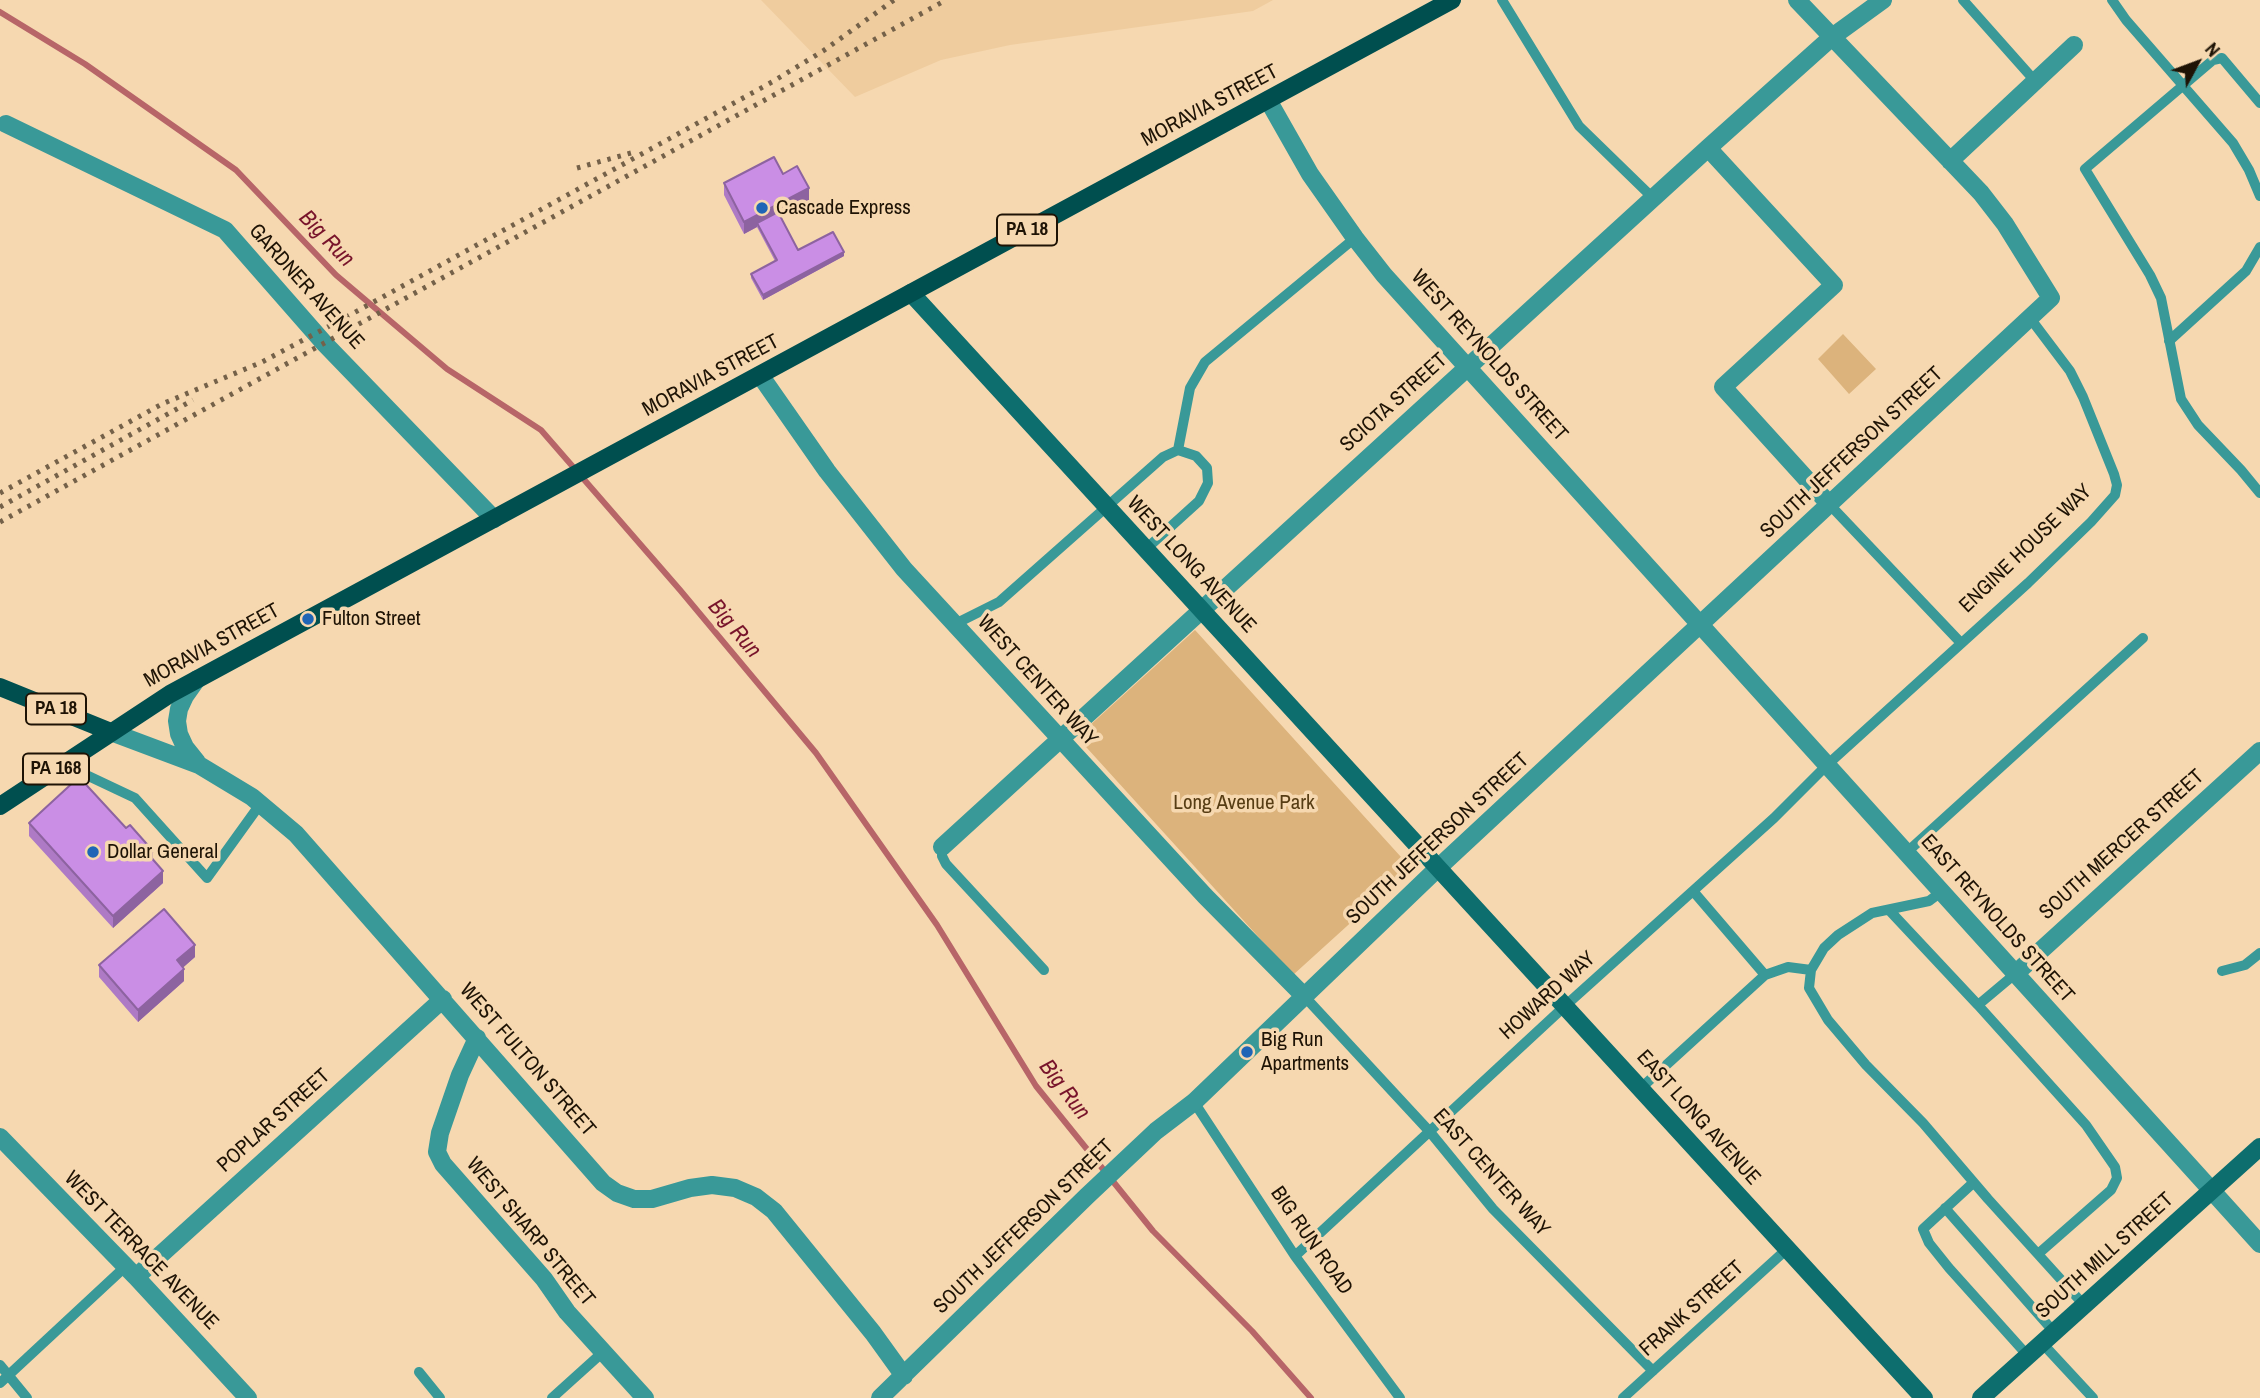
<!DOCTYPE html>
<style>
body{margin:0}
#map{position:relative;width:2260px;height:1398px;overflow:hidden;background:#f6d8b0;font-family:"Archivo Narrow",sans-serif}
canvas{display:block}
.north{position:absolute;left:2162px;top:28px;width:70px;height:70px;-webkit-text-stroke:5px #f6d8b0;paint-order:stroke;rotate:49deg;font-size:19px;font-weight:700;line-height:28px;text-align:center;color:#1e1305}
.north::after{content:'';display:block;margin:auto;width:24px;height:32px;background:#1e1305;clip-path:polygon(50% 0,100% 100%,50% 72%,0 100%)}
</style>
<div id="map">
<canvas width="2260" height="1398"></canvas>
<div class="north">N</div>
</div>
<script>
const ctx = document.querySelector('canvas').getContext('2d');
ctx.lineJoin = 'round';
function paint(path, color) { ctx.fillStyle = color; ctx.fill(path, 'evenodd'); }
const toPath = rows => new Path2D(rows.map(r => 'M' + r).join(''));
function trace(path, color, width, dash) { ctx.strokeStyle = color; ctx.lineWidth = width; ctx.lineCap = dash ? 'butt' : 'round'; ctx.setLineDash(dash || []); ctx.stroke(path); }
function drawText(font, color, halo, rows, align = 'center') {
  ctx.font = font + ' "Archivo Narrow",sans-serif'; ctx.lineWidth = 7; ctx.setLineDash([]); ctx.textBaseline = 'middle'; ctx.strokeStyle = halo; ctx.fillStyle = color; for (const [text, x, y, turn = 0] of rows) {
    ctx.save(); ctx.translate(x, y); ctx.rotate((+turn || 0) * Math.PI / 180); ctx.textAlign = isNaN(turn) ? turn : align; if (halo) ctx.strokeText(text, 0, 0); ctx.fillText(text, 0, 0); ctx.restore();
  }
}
paint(toPath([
 [761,0,1273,0,1253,11,1010,45,941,60,855,97]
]), '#efcc9e');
paint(toPath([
 [1843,334,1876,369,1849,394,1818,359],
 [1195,630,1411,868,1293,975,1077,737]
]), '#dcb37c');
trace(toPath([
 [0,12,85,64,236,170,336,275,447,369,541,430,680,590,816,753,937,925,1036,1086,1153,1231,1252,1331,1311,1398]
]), '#b76568', 6);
trace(toPath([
 [1502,0,1579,126,1653,198],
 [1963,0,2035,81],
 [2112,0,2126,20,2233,143,2249,170,2260,196],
 [2260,103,2222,58,2213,60,2085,169,2150,275,2161,298,2181,399,2198,425,2241,470,2260,493],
 [2169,341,2246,271,2260,247],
 [1178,450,1190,388,1205,362,1355,238],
 [1830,505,1961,643],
 [955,624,999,602,1163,457,1178,450,1196,456,1207,468,1208,483,1199,501,1146,549],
 [63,764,135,798,207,878,261,803],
 [942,847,942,856,946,864,1044,970],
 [1906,853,2143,638],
 [1693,891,1765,975],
 [1941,892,1929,901,1872,913,1838,935,1824,948,1811,970,1809,988,1828,1020,1866,1065,1923,1123,1988,1199,2084,1305],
 [1889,910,1978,1005,2015,974],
 [2222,971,2245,965,2260,953],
 [1305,997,1430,1132,1493,1209,1653,1371],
 [1978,1005,2086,1125,2115,1167,2117,1178,2111,1190,2038,1254],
 [1641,1088,1765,975,1788,967,1811,970],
 [1194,1102,1295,1256,1400,1398],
 [1973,1183,1923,1229,1929,1243,1949,1268,2028,1356],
 [1945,1208,2054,1332],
 [1295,1256,1565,1006,1774,818,1827,765,2028,583,2091,522,2115,495,2117,485,2114,474,2083,397,2070,371,2030,318],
 [2042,1343,2093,1398],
 [0,1365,27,1398],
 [419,1372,440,1398],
 [0,1383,126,1266],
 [552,1398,603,1352],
 [1623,1398,1787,1249]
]), '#399998', 10);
trace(toPath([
 [1268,100,1310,174,1355,238,1384,275,2260,1244],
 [6,124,225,230,324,343,494,519],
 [1708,148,1834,285,1723,387,1830,505],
 [1950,161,2074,45],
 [760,375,827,471,904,569,1205,896,1305,997],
 [111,732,199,765,252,797,296,834,603,1183,617,1193,634,1199,652,1199,690,1188,712,1185,735,1188,756,1197,774,1211,873,1333,904,1376],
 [197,762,185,747,179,734,177,721,179,709,185,696,197,679],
 [942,847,1708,148,1832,37,1883,0],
 [2015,974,2260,751],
 [477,1038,460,1075,440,1133,437,1152,443,1164,544,1279,567,1312,645,1398],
 [0,1137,136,1277,248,1398],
 [136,1277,443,999],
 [880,1398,1087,1196,1156,1131,1194,1102,1439,867,2051,298,2005,224,1981,193,1797,0]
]), '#399998', 18);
trace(toPath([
 [911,293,1924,1398],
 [1981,1398,2260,1147]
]), '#0d6e6e', 18);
trace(toPath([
 [0,687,111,732],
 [0,806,170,694,1452,0]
]), '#004f4f', 18);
trace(toPath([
 [577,168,631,153],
 [0,493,162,404,262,362,350,315,772,82,823,51,894,0],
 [0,507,193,400],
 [0,522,946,0]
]), '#746149', 5, [3.5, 7]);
paint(toPath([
 [783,174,809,200,780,215,798,250,844,256,763,300,751,278,751,274,775,261,757,227,744,234,724,195,724,183],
 [29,823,153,861,163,883,113,928,29,836],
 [195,957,183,967,184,981,138,1022,99,977,99,965]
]), '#ae7ac5');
paint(toPath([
 [809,188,809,200,759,226,757,223,757,227,744,234,744,222],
 [844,252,844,256,763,300,763,295],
 [153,851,153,863,149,855],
 [163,871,163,883,113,928,113,916],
 [195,945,195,957,177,973,177,960],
 [184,969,184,981,138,1022,138,1010]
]), '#8d63a0');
const building = toPath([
 [774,157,783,174,797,166,809,188,744,222,724,183,774,157],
 [778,212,798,250,833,232,844,252,763,295,751,274,777,260,757,223,778,212],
 [79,777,126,828,130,825,153,851,149,855,163,871,113,916,29,823,79,777],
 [164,909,195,945,177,960,184,969,138,1010,99,965,164,909]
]);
paint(building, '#ca8ee5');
trace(building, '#8d63a0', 2);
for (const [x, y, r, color] of [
 [762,208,7,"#1f65b6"],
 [308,619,7,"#1f65b6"],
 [93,852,7,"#1f65b6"],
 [1247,1052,7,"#1f65b6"]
]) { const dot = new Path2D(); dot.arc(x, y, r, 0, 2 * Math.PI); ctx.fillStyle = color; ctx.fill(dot); trace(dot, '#f6d8b0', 2.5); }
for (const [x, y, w] of [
 [1027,230,60],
 [56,709,60],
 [56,769,66]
]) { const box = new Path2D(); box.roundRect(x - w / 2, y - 15.5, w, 31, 5); ctx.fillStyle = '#f6d8b0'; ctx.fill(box); trace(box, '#1e1305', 2); }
drawText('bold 19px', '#1e1305', null, [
 ["PA 18",1027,230],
 ["PA 18",56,709],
 ["PA 168",56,769]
]);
drawText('21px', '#1e1305', '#f6d8b0', [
 ["MORAVIA STREET",1210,106,-28],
 ["GARDNER AVENUE",306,287,48],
 ["WEST REYNOLDS STREET",1489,356,48],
 ["MORAVIA STREET",711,376,-28],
 ["SCIOTA STREET",1394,403,-42],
 ["SOUTH JEFFERSON STREET",1852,453,-43],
 ["ENGINE HOUSE WAY",2026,549,-44],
 ["WEST LONG AVENUE",1191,565,47],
 ["MORAVIA STREET",212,646,-29],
 ["WEST CENTER WAY",1037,681,48],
 ["SOUTH JEFFERSON STREET",1438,839,-43],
 ["SOUTH MERCER STREET",2122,845,-42],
 ["EAST REYNOLDS STREET",1997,919,48],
 ["HOWARD WAY",1548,996,-42],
 ["WEST FULTON STREET",527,1060,49],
 ["EAST LONG AVENUE",1698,1118,48],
 ["POPLAR STREET",274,1121,-42],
 ["EAST CENTER WAY",1491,1173,48],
 ["SOUTH JEFFERSON STREET",1024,1227,-44],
 ["WEST SHARP STREET",530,1232,50],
 ["BIG RUN ROAD",1311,1241,55],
 ["WEST TERRACE AVENUE",141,1251,46],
 ["SOUTH MILL STREET",2105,1256,-42],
 ["FRANK STREET",1692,1309,-42]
]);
drawText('21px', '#1e1305', '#f6d8b0', [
 ["Cascade Express",776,208],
 ["Fulton Street",322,619],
 ["Dollar General",107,852],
 ["Big Run",1261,1040],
 ["Apartments",1261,1064]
], 'left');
drawText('21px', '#573d14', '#f6d8b0', [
 ["Long Avenue Park",1244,803]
]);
drawText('italic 23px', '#78142b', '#f6d8b0', [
 ["Big Run",326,239,46],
 ["Big Run",734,629,50],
 ["Big Run",1064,1090,53]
]);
</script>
